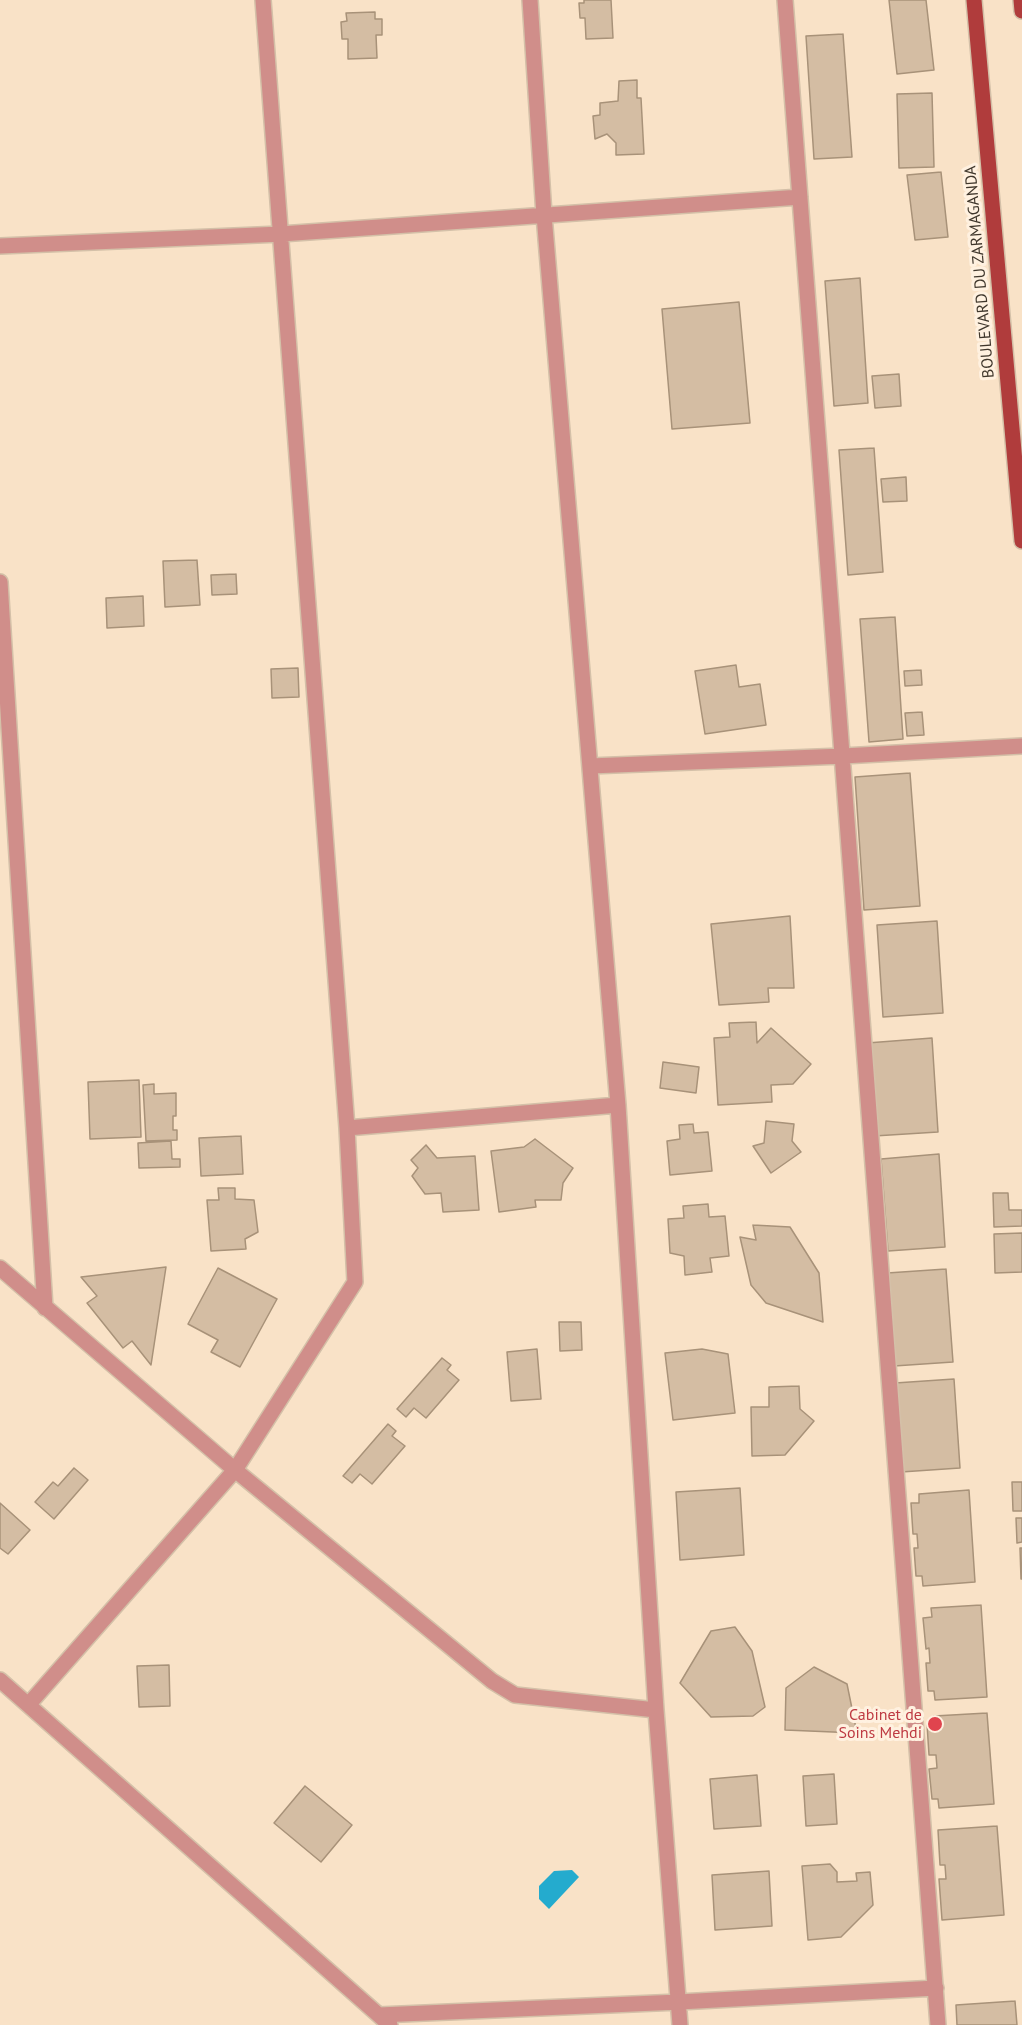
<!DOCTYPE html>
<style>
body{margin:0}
canvas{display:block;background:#f9e2c7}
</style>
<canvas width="1022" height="2025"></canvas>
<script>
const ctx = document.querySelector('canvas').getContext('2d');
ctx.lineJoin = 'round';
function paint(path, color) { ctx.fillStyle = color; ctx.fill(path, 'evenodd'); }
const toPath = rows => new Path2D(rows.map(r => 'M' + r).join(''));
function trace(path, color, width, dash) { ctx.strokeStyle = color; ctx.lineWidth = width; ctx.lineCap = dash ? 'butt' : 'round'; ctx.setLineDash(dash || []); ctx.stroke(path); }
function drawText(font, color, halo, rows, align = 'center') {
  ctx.font = font + ' "PT Sans",sans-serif'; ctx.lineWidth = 6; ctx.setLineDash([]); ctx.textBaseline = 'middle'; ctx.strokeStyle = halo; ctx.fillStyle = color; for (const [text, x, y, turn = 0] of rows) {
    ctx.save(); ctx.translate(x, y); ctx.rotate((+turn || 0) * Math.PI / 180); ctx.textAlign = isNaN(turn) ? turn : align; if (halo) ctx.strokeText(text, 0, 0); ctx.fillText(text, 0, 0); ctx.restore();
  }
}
paint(toPath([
 [572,1870,579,1877,549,1909,539,1899,539,1886,554,1871]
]), '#24abce');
const building = toPath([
 [584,0,611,0,613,38,586,39,585,18,580,18,579,3,584,3,584,0],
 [889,0,926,0,934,70,897,74,889,0],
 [375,12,375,19,382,19,382,35,376,35,377,58,348,59,348,39,342,39,341,22,347,21,346,13,375,12],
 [843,34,852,157,814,159,806,36,843,34],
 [637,80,637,98,641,98,644,154,616,155,616,143,607,134,595,139,593,116,600,115,600,103,618,101,619,81,637,80],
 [932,93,934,167,899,168,897,94,932,93],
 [941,172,948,237,915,240,907,175,941,172],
 [860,278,868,403,834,406,825,281,860,278],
 [739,302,750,423,672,429,662,309,739,302],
 [899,374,901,406,875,408,872,376,899,374],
 [874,448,883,572,848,575,839,450,874,448],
 [906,477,907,501,883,502,881,479,906,477],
 [197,560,200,605,165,607,163,561,197,560],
 [236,574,237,594,212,595,211,575,236,574],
 [143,596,144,626,107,628,106,598,143,596],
 [895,617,903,739,869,742,860,619,895,617],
 [736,665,739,687,760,684,766,725,705,734,695,671,736,665],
 [298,668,299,697,272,698,271,669,298,668],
 [921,670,922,685,905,686,904,671,921,670],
 [922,712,924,735,907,736,905,713,922,712],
 [910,773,920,906,864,910,855,777,910,773],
 [790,916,794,988,768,988,769,1002,719,1005,711,924,790,916],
 [937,921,943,1013,883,1017,877,925,937,921],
 [756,1022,757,1043,771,1028,811,1064,793,1084,771,1085,772,1102,718,1105,714,1038,730,1037,729,1023,756,1022],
 [932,1038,938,1132,874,1136,867,1043,932,1038],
 [663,1062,699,1067,696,1093,660,1088,663,1062],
 [139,1080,141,1137,90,1139,88,1082,139,1080],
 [154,1084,154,1094,176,1093,176,1116,173,1116,173,1130,177,1130,177,1140,146,1141,143,1085,154,1084],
 [766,1121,794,1124,792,1141,801,1152,771,1173,753,1146,764,1143,766,1121],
 [693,1124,694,1133,708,1132,712,1171,670,1175,667,1141,680,1139,679,1125,693,1124],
 [241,1136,243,1174,201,1176,199,1138,241,1136],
 [535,1139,573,1168,563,1183,561,1200,535,1200,536,1207,499,1212,491,1151,524,1147,535,1139],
 [171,1141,172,1159,180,1159,180,1167,139,1168,138,1143,171,1141],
 [426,1145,437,1158,475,1156,479,1210,443,1212,441,1193,425,1194,412,1176,418,1168,411,1160,426,1145],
 [939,1154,945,1247,888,1251,881,1159,939,1154],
 [218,1188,235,1188,235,1199,254,1200,258,1232,245,1239,246,1249,211,1251,207,1200,219,1200,218,1188],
 [993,1193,1008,1193,1009,1210,1022,1210,1022,1226,994,1227,993,1193],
 [708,1204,709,1217,725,1216,729,1256,710,1258,712,1272,685,1275,684,1256,670,1253,668,1219,684,1218,683,1206,708,1204],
 [753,1225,790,1227,819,1273,823,1322,766,1303,751,1285,740,1237,756,1240,753,1225],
 [1022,1233,1022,1272,995,1273,994,1234,1022,1233],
 [166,1267,151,1365,132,1341,123,1348,87,1303,97,1296,81,1277,166,1267],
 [218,1268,277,1299,240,1367,211,1352,218,1340,188,1324,218,1268],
 [946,1269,953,1362,894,1366,887,1273,946,1269],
 [559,1322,581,1322,582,1350,560,1351,559,1322],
 [537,1349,541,1399,511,1401,507,1352,537,1349],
 [702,1349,728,1354,735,1413,673,1420,665,1353,702,1349],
 [442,1358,451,1365,447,1370,459,1380,426,1418,414,1408,406,1417,397,1409,442,1358],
 [954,1379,960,1468,901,1472,895,1383,954,1379],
 [799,1386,800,1409,814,1421,785,1455,752,1456,751,1407,769,1407,769,1387,799,1386],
 [388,1424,396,1431,392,1436,405,1446,372,1484,360,1474,352,1483,343,1476,388,1424],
 [74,1468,88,1480,54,1519,35,1502,53,1482,58,1486,74,1468],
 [1012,1482,1022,1482,1022,1511,1013,1511,1012,1482],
 [740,1488,744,1555,680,1560,676,1492,740,1488],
 [969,1490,975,1582,923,1586,922,1576,916,1576,914,1548,918,1548,917,1534,913,1534,911,1503,919,1503,919,1494,969,1490],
 [0,1503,30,1530,8,1554,0,1548,0,1503],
 [1016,1518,1022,1518,1022,1542,1017,1543,1016,1518],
 [1020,1548,1022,1548,1022,1579,1021,1579,1020,1548],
 [981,1605,987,1697,935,1700,934,1691,928,1691,926,1663,930,1663,929,1648,926,1649,923,1618,932,1617,931,1608,981,1605],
 [735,1627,752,1651,765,1707,753,1716,711,1717,680,1683,711,1631,735,1627],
 [169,1665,170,1706,139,1707,137,1666,169,1665],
 [814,1667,847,1684,857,1733,785,1730,786,1688,814,1667],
 [987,1713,994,1804,939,1808,938,1799,932,1799,929,1769,937,1768,936,1755,929,1755,927,1724,934,1724,934,1716,987,1713],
 [834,1774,837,1824,806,1826,803,1776,834,1774],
 [757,1775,761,1826,714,1829,710,1779,757,1775],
 [305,1786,352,1825,321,1862,274,1823,305,1786],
 [997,1826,1004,1915,942,1920,939,1879,946,1879,945,1865,940,1865,938,1830,997,1826],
 [830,1864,837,1872,837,1882,857,1881,856,1873,870,1872,873,1905,841,1937,808,1940,802,1866,830,1864],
 [769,1871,772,1926,715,1930,712,1875,769,1871],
 [1015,2001,1017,2025,957,2025,956,2005,1015,2001]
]);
paint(building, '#d4bda3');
trace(building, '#a89279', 1.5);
const minor = toPath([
 [530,0,544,215,618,1105,656,1710,680,2025],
 [785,0,938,2025],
 [0,246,281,234,800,197],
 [0,582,45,1308],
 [590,766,843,756,1022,746],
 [347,1128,618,1105],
 [0,1268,235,1470,492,1681,515,1695,656,1710],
 [0,1680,390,2025],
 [29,1704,235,1470,355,1282,347,1128,263,0],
 [379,2015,679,2002,936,1988]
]);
const major = toPath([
 [974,0,1022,541],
 [1021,0,1022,11]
]);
trace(minor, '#d4c0a8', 18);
trace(major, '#d4c0a8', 18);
trace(minor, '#d08e8a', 15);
trace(major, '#b03c3c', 15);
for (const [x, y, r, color] of [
 [935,1724,8,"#e0444e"]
]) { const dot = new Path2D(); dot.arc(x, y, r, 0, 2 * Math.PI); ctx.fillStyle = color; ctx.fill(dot); trace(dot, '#fff1e0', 2); }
drawText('16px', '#40372c', '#fff1e0', [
 ["BOULEVARD DU ZARMAGANDA",980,272,-95]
]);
drawText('16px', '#be3a42', '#fff1e0', [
 ["Cabinet de",922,1715],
 ["Soins Mehdi",922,1733]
], 'right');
</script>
